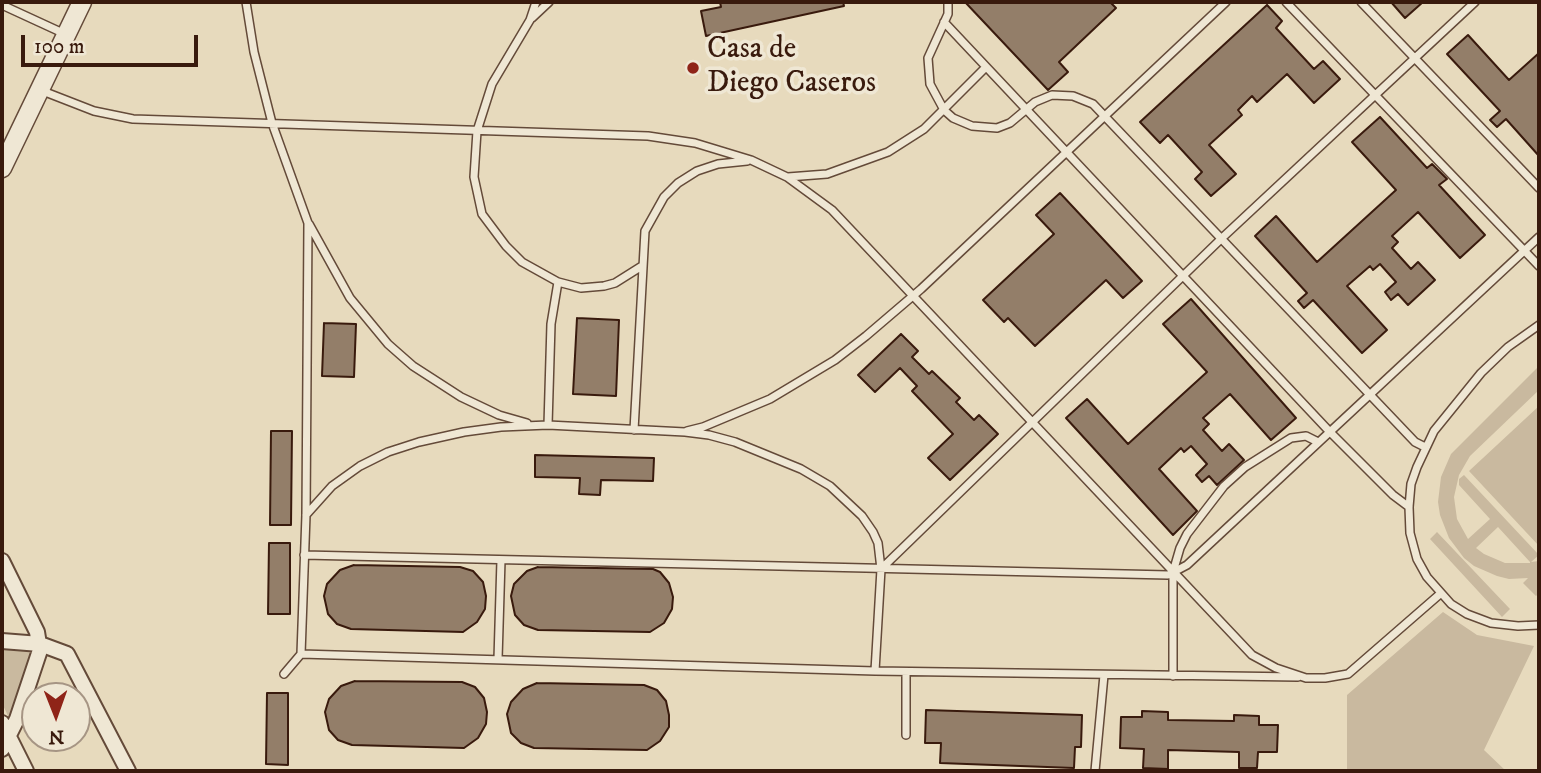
<!DOCTYPE html>
<style>
body{margin:0}
#map{position:relative;width:1541px;height:773px;overflow:hidden;background:#e7dabd;font-family:"IM FELL DW Pica",serif}
canvas{display:block}
.frame{position:absolute;inset:0;border:4px solid #391a0d;pointer-events:none}
.north{position:absolute;left:21px;top:682px;width:70px;height:70px;box-sizing:border-box;background:#efe7d4;border:2px solid #a69584;border-radius:50%;rotate:179deg;font-size:19px;font-weight:700;line-height:28px;text-align:center;color:#391a0d}
.north::after{content:'';display:block;margin:auto;width:24px;height:32px;background:#8f2418;clip-path:polygon(50% 0,100% 100%,50% 72%,0 100%)}
.scale{position:absolute;left:21px;top:35px;width:177px;height:32px;box-sizing:border-box;border:4px solid #391a0d;border-top:0;padding-left:9px;font-size:21px;line-height:24px;white-space:nowrap;color:#391a0d;-webkit-text-stroke:5px #efe7d4;paint-order:stroke}
</style>
<div id="map">
<canvas width="1541" height="773"></canvas>
<div class="frame"></div>
<div class="north">N</div>
<div class="scale">100 m</div>
</div>
<script>
const ctx = document.querySelector('canvas').getContext('2d');
ctx.lineJoin = 'round';
function paint(path, color) { ctx.fillStyle = color; ctx.fill(path, 'evenodd'); }
const toPath = rows => new Path2D(rows.map(r => 'M' + r).join(''));
function trace(path, color, width, dash) { ctx.strokeStyle = color; ctx.lineWidth = width; ctx.lineCap = dash ? 'butt' : 'round'; ctx.setLineDash(dash || []); ctx.stroke(path); }
function drawText(font, color, halo, rows, align = 'center') {
  ctx.font = font + ' "IM FELL DW Pica",serif'; ctx.lineWidth = 7; ctx.setLineDash([]); ctx.textBaseline = 'middle'; ctx.strokeStyle = halo; ctx.fillStyle = color; for (const [text, x, y, turn = 0] of rows) {
    ctx.save(); ctx.translate(x, y); ctx.rotate((+turn || 0) * Math.PI / 180); ctx.textAlign = isNaN(turn) ? turn : align; if (halo) ctx.strokeText(text, 0, 0); ctx.fillText(text, 0, 0); ctx.restore();
  }
}
paint(toPath([
 [1539,366,1539,390,1470,456,1459,475,1454,497,1457,519,1468,539,1490,519,1459,485,1459,479,1464,475,1539,555,1531,562,1539,561,1539,593,1536,596,1523,583,1528,578,1509,579,1497,576,1474,566,1464,558,1449,538,1440,515,1438,502,1441,477,1451,454],
 [1498,527,1530,562,1530,563,1505,563,1484,554,1476,548],
 [1539,406,1539,546,1469,471],
 [1437,532,1510,609,1502,617,1430,539],
 [1443,612,1477,635,1534,646,1484,750,1506,771,1347,771,1347,695],
 [2,648,28,650,32,656,13,714,8,716,2,703]
]), '#c9b99f');
const building = toPath([
 [720,2,843,2,844,6,706,36,701,11,721,7,720,2],
 [965,2,1110,2,1116,8,1059,62,1068,72,1048,90,965,2],
 [1391,2,1423,2,1405,18,1391,2],
 [1267,5,1282,21,1276,28,1314,69,1323,61,1340,79,1314,103,1287,74,1257,102,1252,96,1238,110,1242,115,1209,145,1236,174,1211,196,1195,179,1202,172,1168,135,1160,143,1140,122,1267,5],
 [1468,35,1509,80,1539,53,1539,156,1506,119,1497,127,1490,120,1500,111,1447,54,1468,35],
 [1380,117,1427,168,1432,164,1447,179,1439,185,1485,235,1460,258,1418,212,1392,236,1398,242,1392,248,1411,269,1418,262,1435,280,1408,305,1398,294,1391,300,1385,292,1396,282,1380,264,1373,270,1370,266,1347,286,1387,330,1362,353,1313,300,1304,308,1298,301,1307,293,1255,236,1276,216,1317,262,1396,190,1352,142,1380,117],
 [1060,193,1142,281,1123,298,1106,280,1035,346,1008,318,1004,322,983,300,1054,234,1036,215,1060,193],
 [1191,299,1296,418,1271,440,1230,394,1203,418,1209,424,1203,430,1222,451,1229,444,1244,460,1217,485,1209,476,1202,482,1196,475,1207,464,1191,446,1184,452,1181,448,1159,469,1197,511,1173,535,1066,418,1087,399,1128,444,1207,372,1163,324,1191,299],
 [577,318,619,320,616,396,573,394,577,318],
 [324,323,356,324,354,377,322,376,324,323],
 [901,334,918,351,912,357,929,374,932,371,960,398,956,402,974,420,979,415,998,434,950,480,928,458,953,434,912,391,917,386,900,368,875,392,858,375,901,334],
 [271,431,292,431,291,525,270,525,271,431],
 [535,455,654,458,653,481,601,480,600,495,579,494,580,478,535,477,535,455],
 [269,543,290,543,290,614,268,614,269,543],
 [354,565,460,567,473,571,483,582,486,596,485,609,477,622,463,632,351,629,337,624,328,614,324,596,327,584,340,570,354,565],
 [538,567,653,569,660,572,669,583,673,597,672,609,664,623,650,632,538,630,524,625,515,615,511,596,514,584,527,571,538,567],
 [355,681,462,682,475,687,484,698,487,712,486,724,478,738,464,748,352,745,338,740,329,730,325,712,329,699,341,686,355,681],
 [537,683,644,685,657,690,666,701,669,715,669,727,660,741,647,750,534,748,521,743,511,733,507,714,511,702,523,689,537,683],
 [267,693,288,693,288,765,266,764,267,693],
 [926,710,1082,715,1081,747,1075,747,1074,768,940,763,941,743,925,743,926,710],
 [1142,711,1168,712,1168,720,1234,721,1234,715,1259,716,1259,725,1278,725,1277,752,1258,752,1257,768,1239,768,1239,752,1168,750,1168,769,1143,768,1144,749,1120,748,1121,717,1142,717,1142,711]
]);
paint(building, '#937e69');
trace(building, '#391a0d', 2);
const service = toPath([
 [246,2,254,52,272,123,308,223,306,515,301,654,284,674],
 [536,2,530,20,492,84,477,131,474,177,482,214,506,246,522,262,558,282,581,288,604,286,615,283,642,266],
 [948,2,948,14,928,58,930,84,944,110,953,118,972,126,997,128,1010,123,1035,102,1052,95,1073,96,1093,104,1415,442,1425,447],
 [1286,2,1539,266],
 [1361,2,1539,188],
 [2,5,65,34],
 [532,18,549,2],
 [944,22,1329,431,1393,495,1409,507],
 [40,90,94,111,133,119,648,136,695,143,751,160,787,177,832,210,1252,655,1276,668,1306,678,1325,678,1348,674,1440,594],
 [788,177,827,174,888,152,924,129,985,68],
 [309,224,350,298,388,344,413,366,461,397,499,415,527,423],
 [1539,325,1508,347,1481,373,1434,431,1417,467,1411,484,1409,507,1410,533,1417,559,1427,577,1451,604,1467,614,1491,623,1518,626,1539,625],
 [548,425,551,324,558,282],
 [634,430,645,231,664,197,678,183,697,171,718,164,747,161],
 [687,431,703,427,770,399,835,360,866,336,921,289,1226,2],
 [306,515,332,486,360,466,388,452,419,442,464,432,501,427,548,425,685,432,709,435,735,442,801,469,830,486,862,516,873,532,878,543,881,569,875,671],
 [304,555,1168,575,1187,565,1539,237],
 [881,569,1222,238,1475,2],
 [301,654,875,671,1298,677],
 [498,659,501,560],
 [1173,676,1173,572,1180,548,1187,534,1224,486,1245,467,1291,438,1306,436,1318,442],
 [906,735,906,672],
 [1095,771,1104,675]
]);
const minor = toPath([
 [2,561,37,632,40,650,17,719,2,749],
 [2,641,40,644,67,654,128,771],
 [2,723,26,771]
]);
const tertiary = toPath([
 [2,168,82,2]
]);
trace(service, '#644a39', 10);
trace(minor, '#644a39', 18);
trace(tertiary, '#644a39', 21);
trace(service, '#efe7d4', 7);
trace(minor, '#efe7d4', 14);
trace(tertiary, '#efe7d4', 18);
for (const [x, y, r, color] of [
 [693,68,7,"#8f2418"]
]) { const dot = new Path2D(); dot.arc(x, y, r, 0, 2 * Math.PI); ctx.fillStyle = color; ctx.fill(dot); trace(dot, '#efe7d4', 2.5); }
drawText('30px', '#391a0d', '#efe7d4', [
 ["Casa de",707,51],
 ["Diego Caseros",707,85]
], 'left');
</script>
